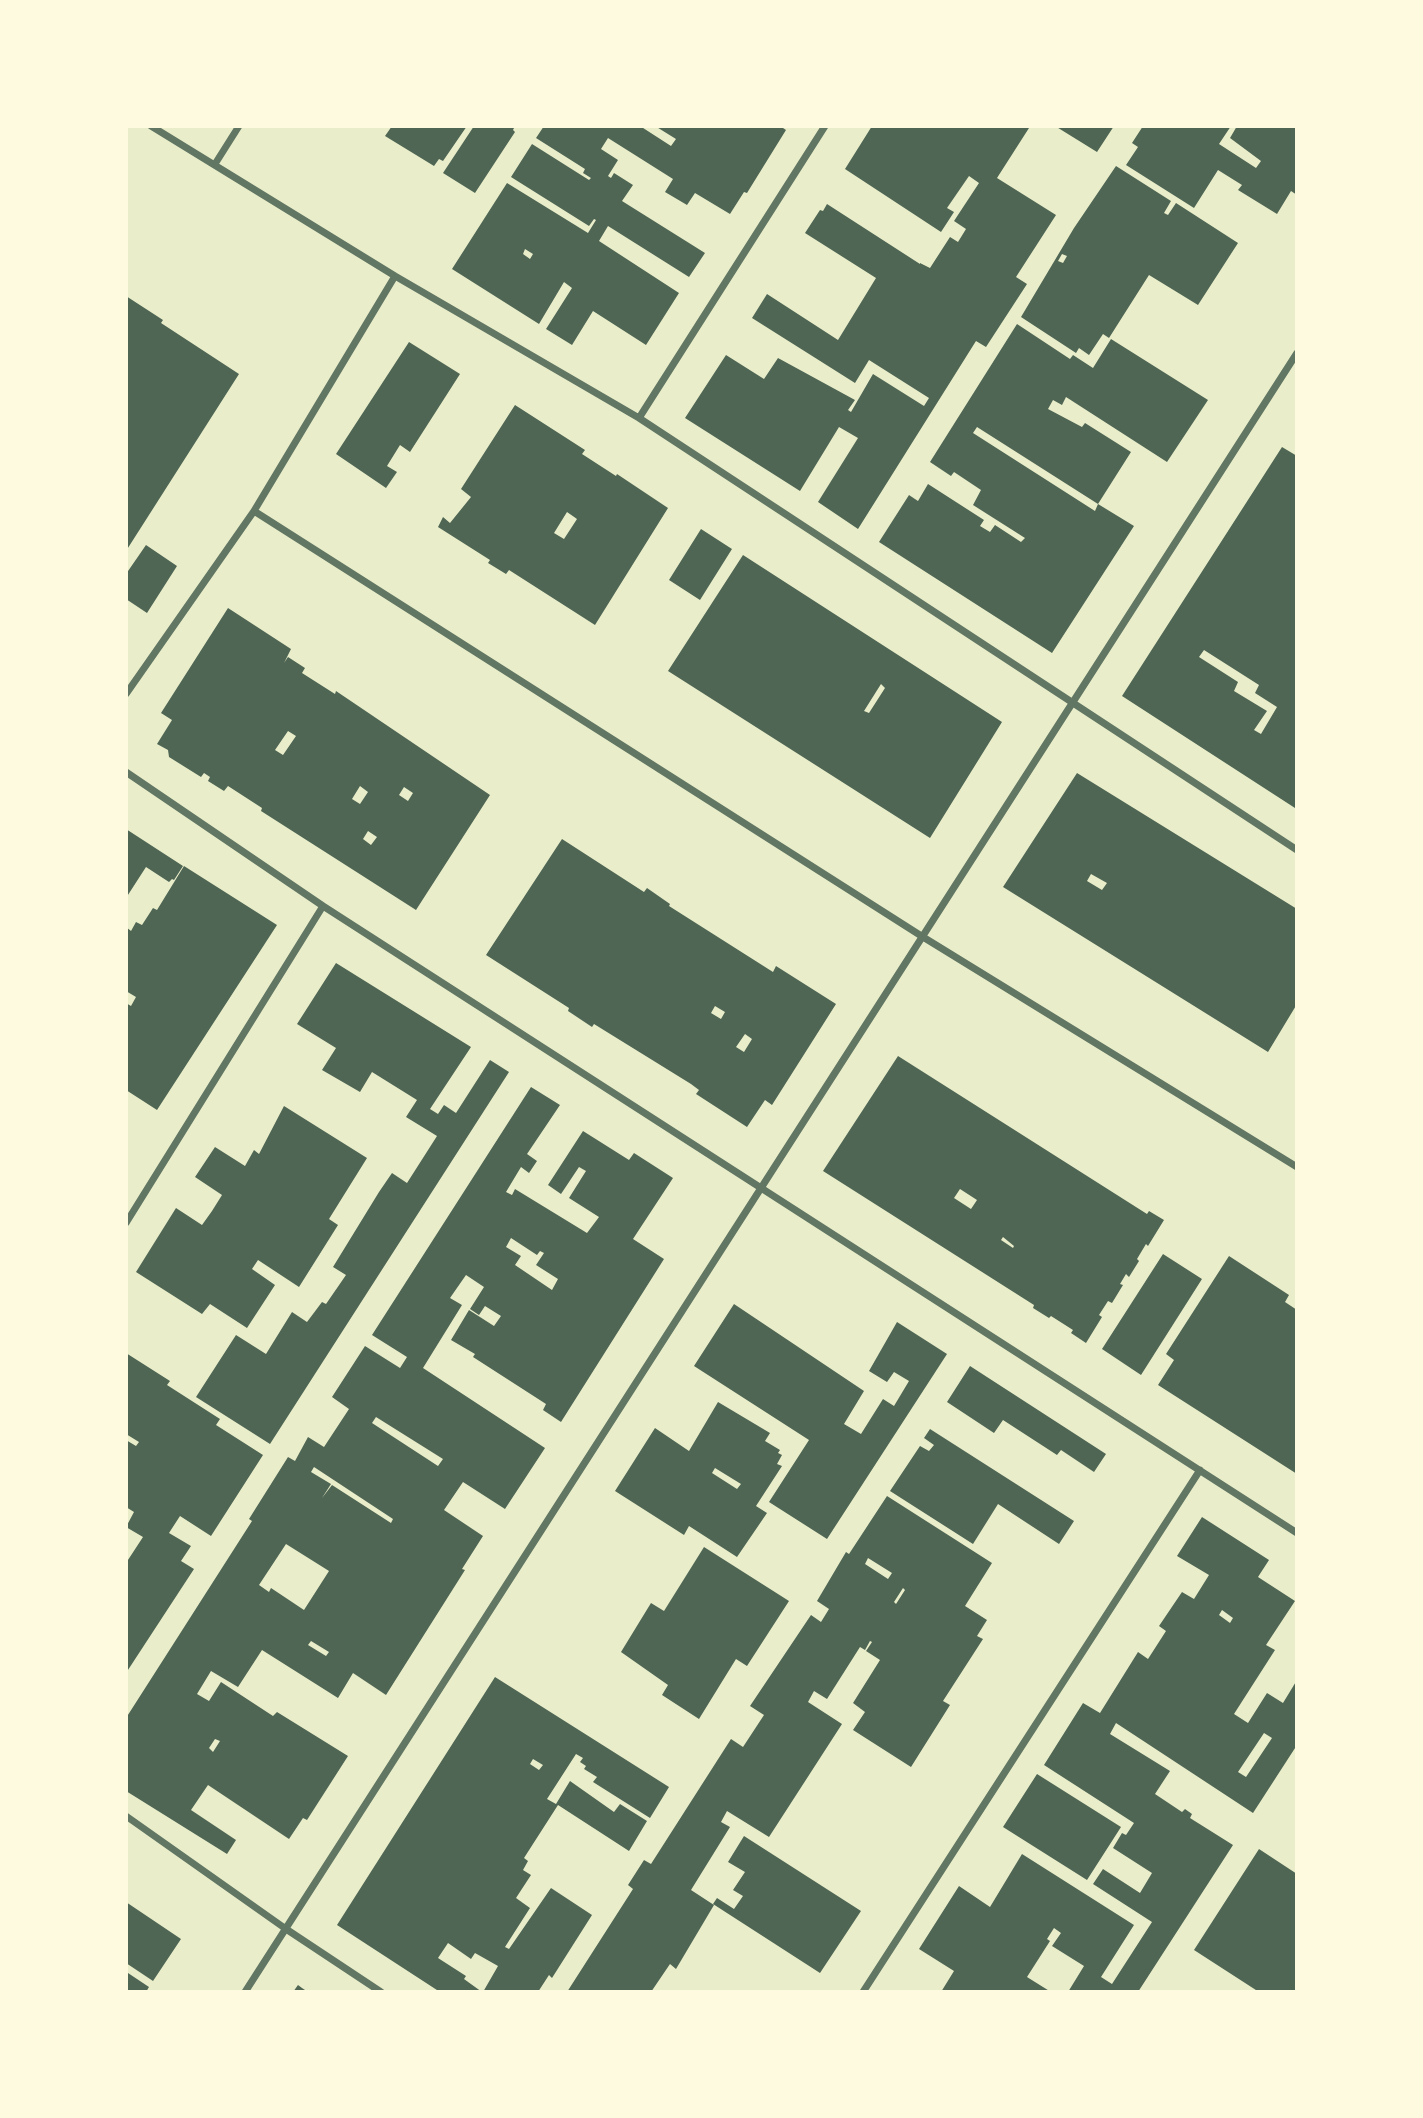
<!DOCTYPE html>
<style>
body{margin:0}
#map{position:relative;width:1423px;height:2118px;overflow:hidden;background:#e9edc9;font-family:Bitter,serif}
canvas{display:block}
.frame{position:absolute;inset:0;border:128px solid #fefae0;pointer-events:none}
</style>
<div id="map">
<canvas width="1423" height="2118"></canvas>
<div class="frame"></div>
</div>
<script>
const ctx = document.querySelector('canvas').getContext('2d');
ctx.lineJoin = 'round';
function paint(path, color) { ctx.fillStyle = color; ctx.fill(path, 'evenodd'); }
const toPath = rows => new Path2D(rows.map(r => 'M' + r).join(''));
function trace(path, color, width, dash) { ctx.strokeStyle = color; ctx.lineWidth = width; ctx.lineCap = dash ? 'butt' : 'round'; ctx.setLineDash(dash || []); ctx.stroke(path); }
paint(toPath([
 [392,126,467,126,443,161,439,159,434,166,385,136],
 [474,126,515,126,513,130,515,132,475,193,443,173],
 [544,126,640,126,671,146,676,139,655,126,780,126,786,130,747,193,744,192,730,214,695,193,687,205,665,192,673,179,608,138,601,149,618,160,608,176,611,178,614,173,633,185,622,201,705,253,689,277,608,226,599,241,679,293,646,345,593,311,572,345,546,329,572,288,564,282,539,324,452,269,507,183,588,233,596,220,594,219,589,226,511,177,532,144,589,180,591,178,583,173,585,169,536,138],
 [525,249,533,254,530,259,523,254],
 [872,126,1025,126,1029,128,997,178,1056,215,1016,277,1027,284,986,347,976,341,858,529,818,502,858,438,839,427,800,491,685,418,726,355,764,379,778,358,855,400,848,410,851,412,873,374,924,406,929,398,869,360,855,383,752,318,767,294,838,340,876,278,805,233,820,210,823,211,827,204,920,264,920,263,930,268,950,237,958,242,966,229,954,221,979,183,969,176,947,208,954,212,941,232,845,169],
 [1055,126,1114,126,1097,152],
 [1143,126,1231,126,1219,144,1256,168,1261,161,1230,138,1237,126,1297,126,1297,195,1291,191,1277,214,1238,190,1242,185,1218,170,1194,208,1126,165,1138,147,1132,143],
 [1116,166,1171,201,1164,213,1168,215,1176,203,1238,243,1198,305,1149,275,1109,338,1103,334,1089,355,1079,348,1076,353,1021,317,1074,228],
 [1062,254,1067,256,1063,263,1058,261],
 [126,296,163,320,161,323,239,374,126,551],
 [1017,324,1070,359,1073,355,1093,368,1111,339,1208,400,1167,462,1066,397,1062,405,1053,400,1048,409,1082,427,1085,423,1131,452,1098,504,977,427,973,433,1095,511,1098,504,1134,526,1052,653,879,542,909,495,918,501,928,484,984,520,980,526,990,532,995,525,1021,542,1025,538,973,505,981,490,954,472,951,476,930,462],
 [409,342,460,374,410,452,400,445,387,466,397,472,386,488,336,454],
 [515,405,585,450,582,454,616,476,617,474,668,508,595,625,509,570,506,574,488,563,490,560,438,527,443,517,450,523,471,497,461,489],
 [567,512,577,519,564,539,554,533],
 [1282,447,1297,456,1297,804,1295,808,1122,696],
 [1204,650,1259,685,1255,693,1277,707,1261,734,1254,730,1267,711,1234,691,1238,682,1199,657],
 [701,529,732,549,700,600,669,580],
 [146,545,177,566,147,613,126,599,126,574],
 [743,555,1002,722,930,838,668,671],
 [881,684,885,688,869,713,864,711],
 [228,608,291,649,284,663,288,657,305,668,302,673,335,694,336,691,490,795,416,910,261,811,262,808,228,786,224,791,208,781,210,777,204,773,201,777,169,757,168,750,157,744,172,720,161,713],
 [288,731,296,736,283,755,275,750],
 [360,786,368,792,360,804,352,799],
 [404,787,413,793,408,801,399,795],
 [368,831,377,837,371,845,363,839],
 [1077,773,1297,909,1297,1004,1268,1052,1003,887],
 [1091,874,1107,883,1102,890,1087,881],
 [126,829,183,866,174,880,172,879,169,882,146,867,126,898],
 [562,839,644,892,647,888,670,904,669,906,773,972,776,966,836,1004,772,1105,765,1100,747,1127,696,1094,699,1090,691,1084,594,1024,592,1027,568,1011,569,1008,486,955],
 [715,1006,725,1012,721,1019,711,1013],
 [745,1034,752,1039,744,1052,736,1047],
 [184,866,277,925,157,1110,126,1090,126,1003,131,1006,136,997,126,991,126,927,131,931,136,922,142,925,153,908,157,910],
 [336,963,471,1047,430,1109,438,1114,444,1105,456,1113,490,1060,509,1072,270,1444,196,1397,236,1335,266,1354,292,1312,307,1322,322,1302,326,1304,346,1275,333,1267,379,1192,392,1173,407,1183,437,1136,406,1117,417,1100,372,1072,360,1092,322,1070,336,1048,297,1024],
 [898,1056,1147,1214,1149,1211,1164,1220,1148,1246,1146,1244,1137,1259,1139,1261,1129,1277,1126,1274,1120,1284,1123,1285,1112,1303,1108,1301,1099,1315,1102,1317,1086,1343,1071,1333,1073,1330,1051,1316,1049,1318,1033,1308,1034,1305,823,1171],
 [960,1189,977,1200,971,1209,954,1198],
 [1003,1237,1014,1246,1013,1248,1001,1240],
 [531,1087,560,1105,527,1154,537,1161,529,1173,521,1167,506,1192,512,1195,515,1189,587,1233,599,1217,569,1198,586,1171,579,1167,561,1194,548,1185,583,1131,629,1160,634,1153,673,1178,633,1239,664,1259,561,1422,543,1410,546,1404,473,1357,475,1354,451,1340,469,1310,494,1326,501,1316,485,1306,479,1315,470,1309,484,1287,466,1275,450,1298,462,1305,423,1368,545,1448,505,1509,463,1482,444,1510,483,1536,462,1569,465,1570,386,1695,353,1673,338,1698,262,1650,238,1687,211,1671,197,1694,209,1701,221,1682,273,1716,277,1712,348,1756,307,1820,303,1818,289,1839,208,1785,191,1810,236,1840,227,1854,126,1791,126,1718,252,1521,249,1519,288,1457,295,1461,308,1437,324,1447,349,1409,332,1397,365,1346,400,1368,407,1357,372,1335],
 [511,1238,537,1255,540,1251,544,1253,536,1265,558,1279,552,1290,515,1265,521,1256,506,1247],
 [376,1417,443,1459,438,1466,372,1423],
 [314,1467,393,1519,391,1523,332,1485,322,1498,331,1484,311,1472],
 [286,1544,329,1571,304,1610,271,1588,269,1592,259,1585],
 [311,1641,329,1652,326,1656,308,1645],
 [215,1739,220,1741,213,1752,209,1748],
 [284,1106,367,1158,329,1219,338,1225,299,1287,258,1260,252,1269,275,1285,247,1328,210,1304,202,1314,136,1272,176,1208,202,1225,212,1211,222,1195,195,1177,215,1147,245,1166,254,1150,259,1154],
 [1163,1254,1202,1279,1141,1375,1102,1349],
 [1229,1256,1289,1295,1285,1302,1297,1310,1297,1474,1158,1385,1174,1360,1166,1354],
 [734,1304,864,1391,844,1424,861,1434,883,1399,894,1406,909,1381,894,1372,887,1382,869,1371,897,1322,947,1354,827,1539,769,1502,809,1440,694,1366],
 [126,1353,170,1381,167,1385,220,1419,216,1425,263,1455,211,1536,180,1516,169,1533,191,1546,181,1561,194,1569,126,1673,126,1563,143,1537,126,1527,134,1512,126,1507,126,1440,136,1446,139,1442,126,1434],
 [970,1366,1106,1454,1094,1472,1061,1450,1057,1455,1003,1420,994,1433,947,1402],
 [718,1402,770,1433,765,1441,780,1450,778,1453,782,1455,777,1464,782,1466,756,1506,767,1513,737,1557,689,1526,684,1535,615,1491,655,1428,689,1451],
 [715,1468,741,1484,737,1489,712,1473],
 [930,1429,1074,1521,1059,1544,998,1504,973,1544,890,1491,920,1446,929,1451,934,1445,924,1438],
 [887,1496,992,1563,965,1606,987,1620,977,1636,983,1639,943,1701,950,1705,911,1767,853,1730,865,1712,853,1703,880,1660,866,1651,872,1642,870,1641,865,1650,860,1647,827,1699,814,1691,808,1702,842,1724,769,1837,727,1811,721,1822,730,1827,691,1890,714,1905,676,1969,670,1964,651,1992,567,1992,633,1889,628,1885,644,1860,651,1864,731,1739,743,1747,764,1715,750,1706,811,1615,821,1622,829,1609,817,1601,846,1552,849,1554],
 [868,1558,892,1573,888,1579,865,1564],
 [903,1588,905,1590,896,1604,894,1602],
 [1202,1517,1269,1560,1258,1577,1295,1601,1266,1645,1275,1650,1234,1714,1248,1723,1267,1693,1283,1703,1297,1680,1297,1745,1253,1813,1116,1723,1110,1734,1170,1771,1155,1794,1182,1812,1185,1809,1192,1814,1190,1818,1233,1845,1138,1992,1068,1992,1084,1966,1052,1946,1061,1933,1054,1928,1047,1939,1050,1941,1027,1977,1051,1992,941,1992,954,1971,919,1949,959,1886,990,1907,1022,1854,1134,1925,1101,1977,1112,1984,1152,1922,1093,1884,1103,1869,1140,1893,1152,1873,1113,1848,1122,1833,1126,1835,1134,1823,1044,1765,1083,1703,1100,1713,1138,1652,1148,1659,1166,1631,1159,1626,1182,1592,1194,1599,1209,1575,1177,1556],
 [1222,1610,1233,1618,1230,1623,1219,1615],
 [1264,1733,1272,1738,1246,1777,1238,1772],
 [704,1547,789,1601,747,1666,736,1659,699,1719,662,1695,668,1685,621,1652,651,1603,664,1611],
 [495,1677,669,1787,650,1818,593,1782,597,1777,584,1769,586,1766,580,1762,583,1758,576,1754,547,1799,556,1804,570,1781,614,1812,620,1804,647,1821,629,1851,558,1805,524,1858,528,1861,523,1870,531,1875,516,1898,530,1908,505,1947,509,1949,551,1888,592,1915,552,1978,549,1975,538,1992,483,1992,498,1966,475,1953,471,1959,448,1943,438,1958,466,1976,464,1979,482,1992,440,1992,337,1925],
 [533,1759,543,1765,539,1770,530,1764],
 [1037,1774,1121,1827,1087,1880,1003,1827],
 [744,1836,861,1911,820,1973,713,1904,717,1898,734,1909,743,1896,733,1890,745,1872,728,1862],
 [1259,1849,1297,1874,1297,1992,1259,1992,1194,1950],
 [126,1902,181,1939,153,1981,126,1963],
 [128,1973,149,1987,146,1992,126,1992,126,1977],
 [298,1985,302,1988,308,1992,293,1992]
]), '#4f6655');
trace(toPath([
 [151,126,395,276,639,418,1297,850],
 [215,164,239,126],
 [639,418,825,126],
 [254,511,923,937,1297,1167],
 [126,694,254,511,395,276],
 [126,772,323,906,1297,1533],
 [126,1223,323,906],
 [126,1816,286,1929,381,1992],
 [245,1992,1297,353],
 [863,1992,1200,1470]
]), '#617663', 7);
</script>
